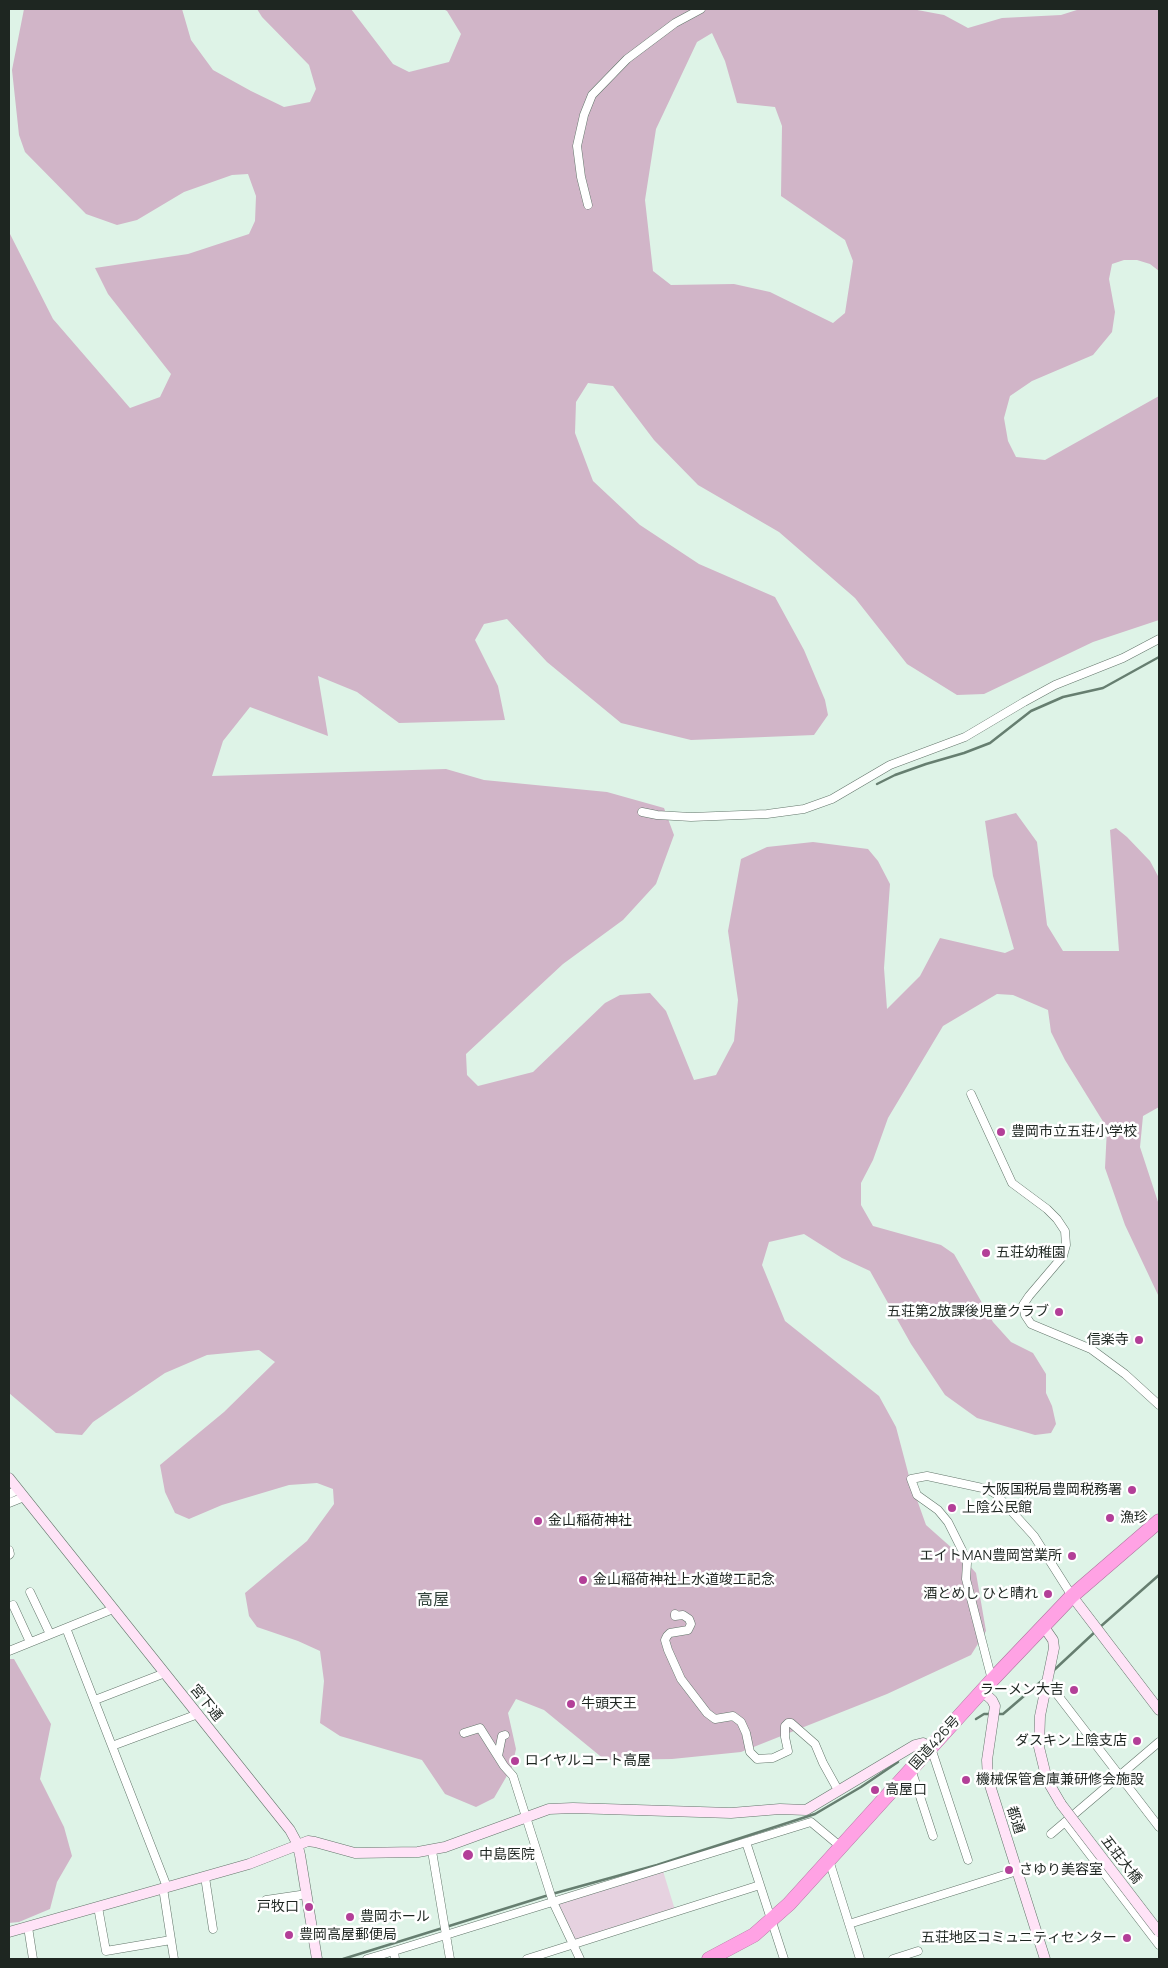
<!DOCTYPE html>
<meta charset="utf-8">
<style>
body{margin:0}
#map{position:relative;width:1168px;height:1968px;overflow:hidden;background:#def3e7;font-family:Manrope,sans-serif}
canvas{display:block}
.frame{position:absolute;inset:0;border:10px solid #1e2621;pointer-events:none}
</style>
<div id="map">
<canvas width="1168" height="1968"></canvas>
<div class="frame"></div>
</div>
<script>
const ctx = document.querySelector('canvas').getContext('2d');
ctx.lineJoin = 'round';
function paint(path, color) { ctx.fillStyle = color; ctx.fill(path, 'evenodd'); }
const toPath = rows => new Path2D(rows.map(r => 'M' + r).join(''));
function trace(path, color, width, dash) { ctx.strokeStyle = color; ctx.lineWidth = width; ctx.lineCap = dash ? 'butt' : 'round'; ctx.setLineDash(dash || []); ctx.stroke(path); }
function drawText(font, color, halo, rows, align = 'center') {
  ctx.font = font + ' Manrope,"Noto Sans JP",sans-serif'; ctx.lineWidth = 5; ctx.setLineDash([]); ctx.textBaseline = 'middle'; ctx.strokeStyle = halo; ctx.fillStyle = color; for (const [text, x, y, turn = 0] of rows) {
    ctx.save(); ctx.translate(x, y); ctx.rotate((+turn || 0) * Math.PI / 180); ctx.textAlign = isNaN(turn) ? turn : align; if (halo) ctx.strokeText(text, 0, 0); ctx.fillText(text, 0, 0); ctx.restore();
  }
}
paint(toPath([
 [663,1871,675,1910,578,1940,573,1938,557,1907,560,1903]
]), '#e6d2e0');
paint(toPath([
 [24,9,182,9,191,40,213,70,251,91,284,107,310,102,316,89,309,65,262,17,257,9,351,9,393,64,409,72,449,62,461,34,447,11,443,9,912,9,944,15,968,28,1002,18,1061,15,1080,9,1159,9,1159,271,1150,264,1137,260,1124,260,1112,264,1109,279,1115,312,1112,332,1093,355,1032,381,1010,396,1004,418,1008,441,1016,457,1045,460,1159,396,1159,620,1093,642,984,694,957,695,907,664,855,598,779,532,698,485,654,440,613,386,588,383,576,402,575,433,593,481,640,525,699,564,775,597,804,650,825,700,828,715,814,735,691,740,621,723,547,662,507,619,484,624,475,640,498,686,505,720,399,723,357,692,318,676,328,736,250,707,223,741,212,776,446,769,484,780,607,792,664,808,674,835,656,884,623,920,563,964,466,1054,467,1075,478,1086,533,1072,605,1003,620,995,650,993,666,1011,694,1080,716,1075,734,1041,738,1000,728,931,741,859,767,847,813,842,868,849,878,861,890,884,884,968,887,1009,920,976,940,938,1005,953,1014,949,993,876,985,821,1016,813,1037,842,1047,925,1063,951,1119,951,1110,830,1116,828,1127,837,1150,861,1159,878,1159,1107,1143,1116,1140,1147,1159,1205,1159,1297,1125,1225,1105,1168,1107,1128,1065,1060,1051,1032,1048,1010,1013,995,997,994,943,1026,888,1118,873,1160,861,1183,861,1205,873,1226,941,1245,954,1254,993,1322,1011,1342,1033,1353,1046,1374,1046,1393,1052,1406,1056,1424,1051,1433,1035,1435,977,1418,945,1395,911,1344,870,1271,842,1258,804,1234,769,1242,762,1265,785,1321,879,1396,896,1427,910,1480,926,1525,962,1557,976,1573,986,1631,971,1655,887,1694,741,1752,672,1759,605,1760,544,1710,516,1699,508,1713,516,1749,512,1767,494,1798,476,1807,445,1794,422,1760,340,1736,320,1723,324,1681,320,1651,298,1641,257,1627,249,1616,245,1593,307,1541,334,1504,333,1489,317,1483,289,1485,222,1505,189,1519,175,1513,165,1492,160,1465,224,1412,275,1362,259,1350,207,1355,165,1373,93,1422,82,1435,56,1433,9,1393,9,232,53,319,130,408,160,397,171,374,108,294,95,268,188,254,249,234,255,221,256,196,248,174,232,175,184,192,137,220,117,225,86,214,25,152,19,135,12,70],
 [712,33,725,61,737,103,775,107,782,126,781,196,845,240,853,261,845,313,833,323,770,292,734,284,671,285,653,271,645,200,656,129,697,42],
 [9,1659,14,1659,51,1724,40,1779,64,1827,72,1856,57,1882,50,1909,19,1922,9,1923]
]), '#d1b5c8');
trace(toPath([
 [877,784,895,775,926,764,964,753,990,743,1031,711,1063,697,1103,688,1159,657],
 [1100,1627,1159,1575],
 [1053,1671,1096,1631],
 [996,1714,1003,1714,1045,1678],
 [976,1719,984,1714,991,1714],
 [343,1959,552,1894,657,1865,815,1814,861,1787,898,1762]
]), '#667e70', 2.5);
const street = toPath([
 [588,205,581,177,577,146,584,115,592,95,627,59,675,23,701,9],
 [642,812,657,815,691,817,767,814,804,809,832,799,890,765,965,737,1024,702,1055,685,1123,658,1159,639],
 [971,1094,1012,1183,1047,1209,1057,1219,1065,1231,1066,1245,1063,1256,1029,1296,1023,1305,1025,1315,1031,1324,1091,1349,1125,1374,1159,1405],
 [9,1494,18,1490],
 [9,1503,24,1497],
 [9,1550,10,1554,9,1555],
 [30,1592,50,1634],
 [13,1605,30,1642],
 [675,1614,675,1616,683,1615,689,1619,691,1624,688,1630,670,1633,667,1636,665,1640,668,1650,681,1679,707,1713,715,1719,733,1716,741,1722,746,1733,750,1752,757,1759,773,1758,788,1751,785,1737,785,1726,788,1723,791,1723,815,1744,823,1763,838,1790],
 [66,1628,112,1746,198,1714],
 [9,1651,113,1609],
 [992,1680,966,1579,967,1563,962,1550,948,1522,938,1510,917,1495,911,1479,927,1476,987,1489,996,1494,1034,1536,1072,1596],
 [1046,1686,1053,1689,1159,1827],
 [95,1700,165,1673],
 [464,1733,480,1728,504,1766,513,1776,553,1902,580,1959],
 [112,1746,167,1887],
 [931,1748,968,1860],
 [498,1756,502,1736,505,1735],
 [911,1769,933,1836],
 [1065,1822,1159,1945],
 [1051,1834,1159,1742],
 [746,1842,784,1959],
 [432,1851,450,1959],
 [829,1860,860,1959],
 [205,1877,213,1929],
 [163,1888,174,1959],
 [266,1900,307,1894],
 [98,1907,106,1951,171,1940],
 [849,1924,1017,1871],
 [28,1927,33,1959],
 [367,1959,394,1951],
 [395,1959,394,1951,811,1822,841,1847],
 [527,1959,760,1885],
 [893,1959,918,1951]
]);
const secondary = toPath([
 [9,1478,290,1830,297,1843,300,1855,317,1959],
 [1072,1596,1159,1710],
 [1044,1627,1053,1640,1054,1648,1040,1716,1039,1747,1047,1780,1061,1804],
 [982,1691,992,1700,995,1706,987,1760,988,1779,1045,1959],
 [9,1932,249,1864,308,1841,315,1842,355,1853,418,1852,445,1847,549,1809,573,1808,731,1813,780,1809,806,1810,915,1745,923,1743,931,1748]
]);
const highway = toPath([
 [709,1959,754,1935,789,1904,992,1680,1072,1596,1159,1521]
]);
trace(street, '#63766b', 9);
trace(secondary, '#63766b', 11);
trace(highway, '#b077a0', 15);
trace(street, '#fff', 8);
trace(secondary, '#ffe3f7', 10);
trace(highway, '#ffa2e4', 14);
const secondaryBridge = toPath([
 [1061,1804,1159,1932]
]);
trace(secondaryBridge, '#63766b', 11, []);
trace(secondaryBridge, '#ffe3f7', 10);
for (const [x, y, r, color] of [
 [1001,1132,5,"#b33f98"],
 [986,1253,5,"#b33f98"],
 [1059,1312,5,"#b33f98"],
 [1139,1340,5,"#b33f98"],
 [1132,1490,5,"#b33f98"],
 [952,1508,5,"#b33f98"],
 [1110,1518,5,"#b33f98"],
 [538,1521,5,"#b33f98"],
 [1072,1556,5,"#b33f98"],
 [583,1580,5,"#b33f98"],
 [1048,1594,5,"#b33f98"],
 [1074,1690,5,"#b33f98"],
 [571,1704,5,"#b33f98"],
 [1137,1741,5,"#b33f98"],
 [515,1761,5,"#b33f98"],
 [966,1780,5,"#b33f98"],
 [875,1790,5,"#b33f98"],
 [468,1855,6,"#b33f98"],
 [1009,1870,5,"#b33f98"],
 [309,1907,5,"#b33f98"],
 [350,1917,5,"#b33f98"],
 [289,1935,5,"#b33f98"],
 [1127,1938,5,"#b33f98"]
]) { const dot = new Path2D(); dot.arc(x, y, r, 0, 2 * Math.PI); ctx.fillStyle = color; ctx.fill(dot); trace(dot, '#fff', 2); }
drawText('14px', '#1e2621', '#fff', [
 ["豊岡市立五荘小学校",1011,1132],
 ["五荘幼稚園",996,1253],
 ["五荘第2放課後児童クラブ",1049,1312,"right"],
 ["信楽寺",1129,1340,"right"],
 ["大阪国税局豊岡税務署",1122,1490,"right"],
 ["上陰公民館",962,1508],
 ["漁珍",1120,1518],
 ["金山稲荷神社",548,1521],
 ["エイトMAN豊岡営業所",1062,1556,"right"],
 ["金山稲荷神社上水道竣工記念",593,1580],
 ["酒とめし ひと晴れ",1038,1594,"right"],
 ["ラーメン大吉",1064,1690,"right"],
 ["牛頭天王",581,1704],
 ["ダスキン上陰支店",1127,1741,"right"],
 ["ロイヤルコート高屋",525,1761],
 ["機械保管倉庫兼研修会施設",976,1780],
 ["高屋口",885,1790],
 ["中島医院",479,1855],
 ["さゆり美容室",1019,1870],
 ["戸牧口",299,1907,"right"],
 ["豊岡ホール",360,1917],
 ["豊岡高屋郵便局",299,1935],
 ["五荘地区コミュニティセンター",1117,1938,"right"]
], 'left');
drawText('14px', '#1e2621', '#fff', [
 ["宮下通",206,1703,51],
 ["国道426号",935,1743,-48],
 ["都通",1015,1820,72],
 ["五荘大橋",1121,1860,52]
]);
drawText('16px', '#33453c', '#fff', [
 ["高屋",433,1601]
]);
</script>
